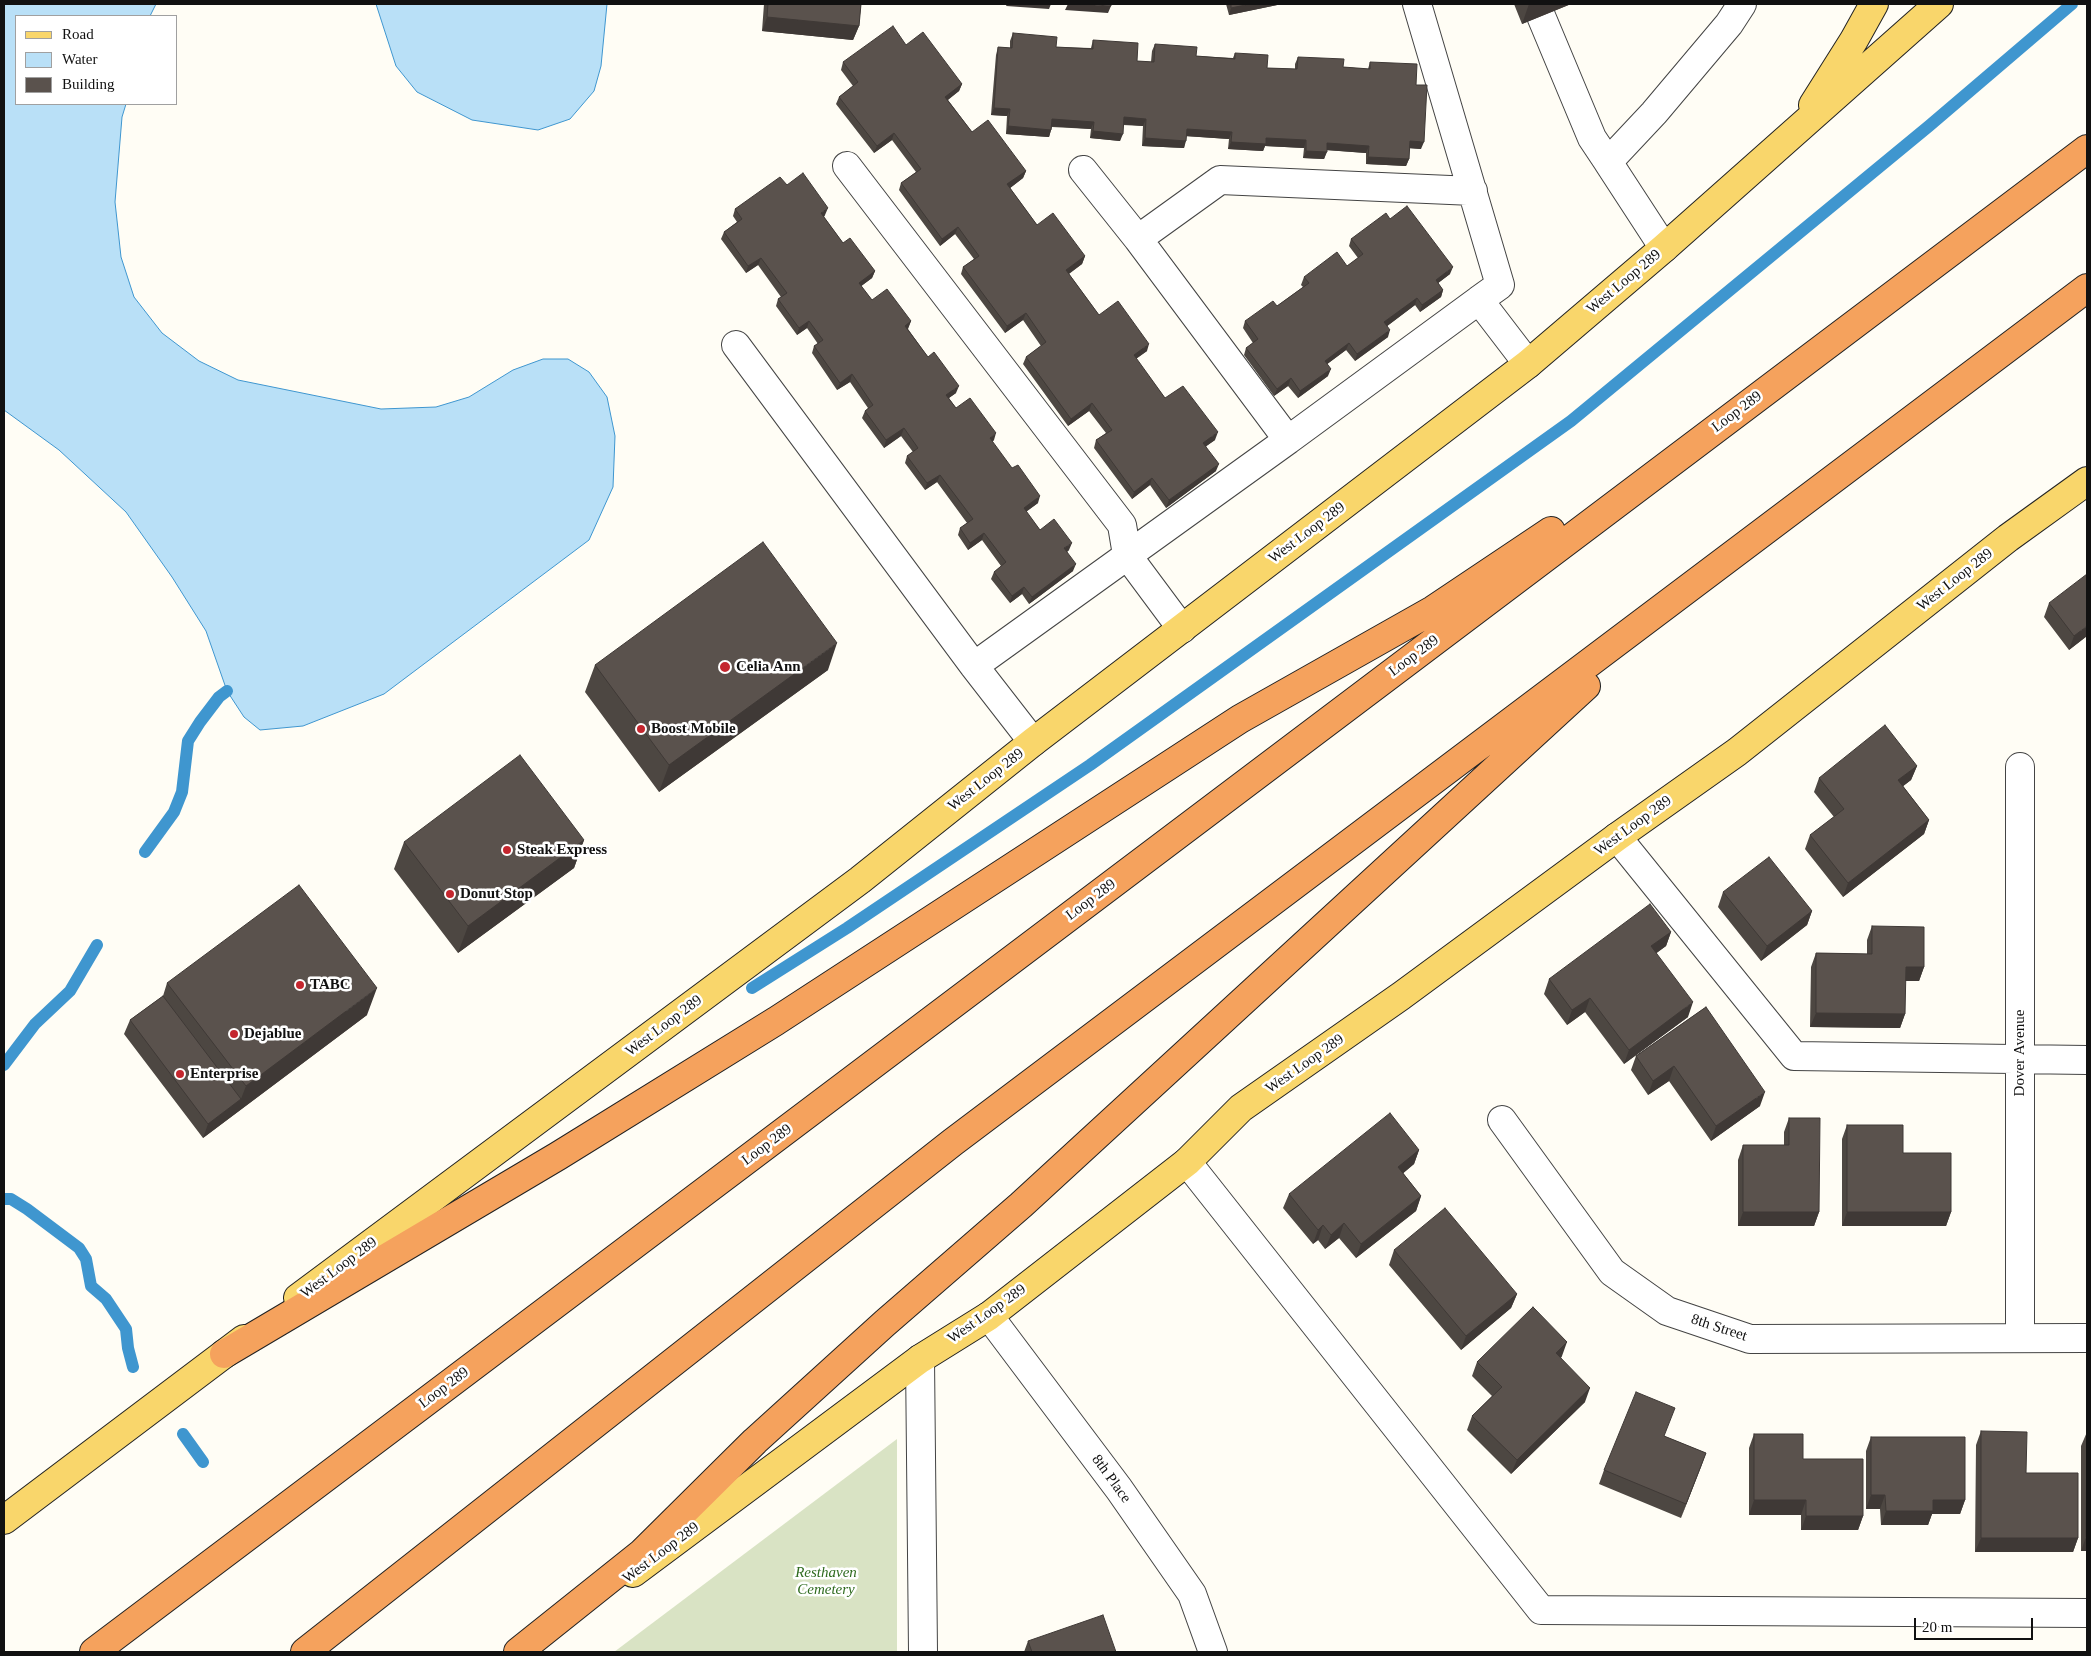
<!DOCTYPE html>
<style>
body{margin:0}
#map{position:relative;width:2091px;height:1656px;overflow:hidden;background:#fffdf5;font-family:Georgia,serif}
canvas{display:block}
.frame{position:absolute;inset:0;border:5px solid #111;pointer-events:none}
.legend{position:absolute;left:15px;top:15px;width:162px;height:90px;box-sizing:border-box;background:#fff;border:1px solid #a0a0a0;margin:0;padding:6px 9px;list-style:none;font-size:15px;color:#111}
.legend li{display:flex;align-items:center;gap:10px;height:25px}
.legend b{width:25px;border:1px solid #a0a0a0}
.scale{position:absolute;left:1914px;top:1618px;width:119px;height:22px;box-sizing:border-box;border:2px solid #111;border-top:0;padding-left:6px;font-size:15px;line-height:18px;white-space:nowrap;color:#111;-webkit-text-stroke:4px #fff;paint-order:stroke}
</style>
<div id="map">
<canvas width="2091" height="1656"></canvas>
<div class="frame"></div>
<ul class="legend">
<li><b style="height:6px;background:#f9d66b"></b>Road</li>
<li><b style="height:14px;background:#b9e0f7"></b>Water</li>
<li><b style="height:14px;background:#5a524d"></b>Building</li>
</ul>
<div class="scale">20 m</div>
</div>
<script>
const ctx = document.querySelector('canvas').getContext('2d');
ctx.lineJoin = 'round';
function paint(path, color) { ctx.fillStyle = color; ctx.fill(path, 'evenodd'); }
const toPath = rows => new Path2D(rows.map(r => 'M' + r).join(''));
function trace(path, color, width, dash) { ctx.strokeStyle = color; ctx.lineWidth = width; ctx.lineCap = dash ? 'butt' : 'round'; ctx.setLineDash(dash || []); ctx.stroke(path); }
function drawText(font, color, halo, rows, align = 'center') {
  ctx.font = font + ' Georgia,serif'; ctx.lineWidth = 5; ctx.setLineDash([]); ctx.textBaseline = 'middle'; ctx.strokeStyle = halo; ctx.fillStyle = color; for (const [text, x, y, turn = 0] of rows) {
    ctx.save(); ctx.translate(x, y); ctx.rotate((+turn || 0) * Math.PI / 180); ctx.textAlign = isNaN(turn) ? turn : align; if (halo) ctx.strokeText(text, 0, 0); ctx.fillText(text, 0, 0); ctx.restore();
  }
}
paint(toPath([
 [897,1439,897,1652,614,1652]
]), '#d9e3c4');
const water = toPath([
 [4,4,156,4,150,16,16,16,16,104,126,104,122,117,115,202,121,257,134,297,162,333,199,361,238,380,381,409,436,407,469,397,513,370,543,359,568,359,589,372,607,397,615,436,613,487,589,540,384,694,303,726,260,730,244,717,227,691,206,631,172,577,126,512,59,450,4,410,4,4],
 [376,4,607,4,601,66,594,91,570,119,538,130,472,120,417,92,396,66,376,4]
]);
paint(water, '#b9e0f7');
trace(water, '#3f96cf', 1);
trace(toPath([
 [145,852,174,812,182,792,188,741,200,722,219,697,227,691],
 [752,988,847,928,1090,765,1571,421,1929,126,2072,4],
 [4,1065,35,1024,70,991,97,945],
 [4,1199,11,1199,27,1209,79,1248,86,1259,91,1286,106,1299,126,1329,128,1348,133,1367],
 [183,1434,203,1462]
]), '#3f96cf', 12);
const minor = toPath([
 [1417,4,1500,285,1479,300,1528,364],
 [1541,16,1592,138,1608,162],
 [847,166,1122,525,1127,555,1182,629],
 [1083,170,1138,239],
 [1664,248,1608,162,1654,113,1729,24,1742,4],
 [736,345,974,666,1033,742],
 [1288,440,1479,300],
 [974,666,1288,440,1138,239,1220,180,1473,191],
 [2020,767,2020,1338],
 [1617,837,1794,1056,2087,1060],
 [1502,1120,1612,1272,1667,1311,1750,1339,2087,1338],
 [1187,1162,1541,1610,2087,1613],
 [989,1316,1119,1489,1192,1594,1213,1652],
 [920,1359,923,1652]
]);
const major = toPath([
 [1813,105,1854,40,1874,4],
 [298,1298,860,880,1033,742,1528,364,1664,248,1939,4],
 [4,1520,244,1339],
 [633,1573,920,1359,989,1316,1187,1162,1241,1108,1401,996,1617,837,1737,752,2008,538,2087,481]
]);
const highway = toPath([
 [224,1354,558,1156,776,1021,1240,719,1433,610,1551,531],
 [94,1652,2087,149],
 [305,1652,953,1142,2087,288],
 [518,1652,642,1553,755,1441,885,1323,1021,1205,1586,686]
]);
trace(minor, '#444', 30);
trace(major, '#222', 30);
trace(highway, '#222', 30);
trace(minor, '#fff', 28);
trace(major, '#f9d66b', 28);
trace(highway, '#f5a25d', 28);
paint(toPath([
 [764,4,861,4,859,26,853,40,762,31],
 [1226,4,1282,4,1229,15],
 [1514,4,1571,4,1522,24],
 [1013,33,1056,47,1091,48,1093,40,1137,61,1151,62,1152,51,1155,44,1196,56,1233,58,1235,53,1267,68,1295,69,1295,64,1298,57,1343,67,1368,69,1370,62,1416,85,1421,149,1409,148,1409,159,1406,166,1366,164,1366,153,1327,150,1324,159,1303,158,1304,148,1265,146,1263,151,1228,149,1229,139,1186,136,1184,148,1142,146,1143,126,1123,125,1120,141,1090,138,1091,129,1052,127,1051,130,1049,137,1006,134,1007,116,991,115,996,55,998,47,1010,48,1010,41],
 [906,45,962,84,959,91,948,100,972,132,1026,171,1023,178,1010,188,1037,225,1085,256,1082,264,1069,274,1099,315,1147,351,1136,359,1165,398,1215,440,1206,446,1216,471,1166,508,1150,485,1132,499,1094,448,1096,440,1106,433,1089,411,1068,426,1023,364,1026,357,1041,346,1023,320,1005,333,961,274,963,267,974,259,955,234,940,246,899,190,901,183,916,172,892,140,874,153,836,104,839,97,853,86,841,70,843,62],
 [787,185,825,215,824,217,843,243,875,271,872,278,861,286,872,300,911,321,908,329,928,357,956,393,949,398,956,408,994,440,992,442,1038,503,1026,512,1040,530,1069,550,1067,552,1073,571,1029,604,1022,594,1010,603,991,579,994,572,1001,566,982,540,968,550,958,535,960,528,967,523,937,482,925,490,905,463,907,456,913,452,901,436,884,448,862,418,865,411,868,408,850,382,837,390,812,353,814,346,818,344,807,328,797,335,776,306,778,299,781,297,758,265,746,273,721,239,724,232,737,222,733,216,735,209],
 [1390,219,1450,274,1438,283,1443,290,1441,297,1420,312,1415,305,1387,326,1388,337,1355,361,1346,350,1327,364,1328,376,1298,398,1288,386,1274,396,1244,355,1246,348,1253,343,1243,328,1245,321,1277,306,1303,287,1301,285,1304,277,1347,266,1358,258,1349,246,1351,239],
 [2049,603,2087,636,2069,650,2044,617],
 [595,665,828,670,659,792,585,692],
 [1917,766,1911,780,1903,786,1929,820,1924,834,1843,897,1805,849,1810,835,1834,817,1814,792,1819,778],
 [584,840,574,868,458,953,394,869,404,842],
 [1723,892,1812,911,1807,925,1761,961,1718,907],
 [1872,926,1924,967,1919,981,1905,981,1905,1014,1900,1028,1810,1027,1811,967,1816,953,1867,954,1867,940],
 [1671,932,1666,946,1656,953,1688,1017,1624,1064,1585,1012,1567,1025,1544,994,1549,979],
 [167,983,367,1015,203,1138,124,1034,130,1020,163,996],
 [1706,1007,1760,1106,1711,1141,1669,1081,1648,1095,1631,1070,1636,1056],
 [1789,1118,1819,1212,1814,1226,1738,1226,1738,1160,1743,1145,1784,1145,1784,1132],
 [1847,1125,1951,1212,1946,1226,1842,1226,1842,1139],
 [1419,1150,1414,1164,1403,1173,1421,1196,1416,1211,1356,1258,1339,1238,1325,1249,1318,1240,1313,1244,1283,1208,1289,1194],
 [1394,1250,1517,1294,1511,1308,1461,1350,1389,1265],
 [1562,1356,1561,1358,1585,1402,1511,1474,1467,1430,1472,1416,1492,1396,1472,1376,1477,1362],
 [1981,1431,2026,1473,2078,1538,2073,1552,1975,1552,1976,1445],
 [2087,1432,2087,1551,2081,1551,2081,1446],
 [1754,1434,1803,1459,1863,1516,1858,1530,1801,1530,1801,1515,1749,1515,1749,1448],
 [1664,1436,1706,1453,1681,1518,1599,1484,1604,1470],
 [1871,1437,1965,1500,1960,1514,1932,1514,1928,1525,1881,1525,1880,1509,1866,1509,1866,1451],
 [1028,1641,1116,1652,1024,1652]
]), '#4d4742');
paint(toPath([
 [1007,4,1051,4,1049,9,1006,6],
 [1068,4,1078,4,1111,6,1108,13,1065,10],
 [1109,4,1129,4,1129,5],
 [1250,4,1282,4,1229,15,1231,8],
 [1529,4,1571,4,1522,24],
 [767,17,859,26,853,40,762,31],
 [962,84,959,91,942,104,945,97],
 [994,108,1010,109,1007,116,991,115],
 [1124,117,1146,119,1143,126,1121,124],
 [1052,119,1094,122,1091,129,1049,126],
 [1008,126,1051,130,1049,137,1006,134],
 [1187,129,1232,132,1229,139,1184,136],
 [1093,131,1123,134,1120,141,1090,138],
 [894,133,892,140,874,153,877,146],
 [1145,138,1186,141,1184,148,1142,146],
 [1266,138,1306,140,1304,148,1265,146,1263,151,1228,149,1231,142],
 [1410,141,1424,142,1421,149,1407,148],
 [1327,143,1369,146,1366,153,1325,150],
 [1306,151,1327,152,1324,159,1303,158],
 [1368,157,1409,159,1406,166,1366,164],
 [1026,171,1023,178,1005,192,1007,184],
 [828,208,825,215,819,221,821,213],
 [958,227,955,234,940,246,942,239],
 [1085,256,1082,264,1064,277,1066,270],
 [761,258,758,265,746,273,748,266],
 [1453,267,1450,274,1433,287,1436,280],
 [875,271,872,278,856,290,859,283],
 [1443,290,1441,297,1420,312,1422,305],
 [1417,298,1415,305,1382,330,1384,322],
 [1026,313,1023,320,1005,333,1007,326],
 [809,321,807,328,797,335,799,328],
 [911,321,908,328,903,333,905,326],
 [1390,330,1388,337,1355,361,1357,354],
 [1349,343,1346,350,1322,368,1325,361],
 [1149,344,1147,351,1131,362,1134,355],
 [1331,369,1328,376,1298,398,1300,391],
 [852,374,850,382,837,390,840,383],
 [1291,378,1288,386,1274,396,1277,389],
 [959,386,956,393,943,402,946,395],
 [1092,403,1089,411,1068,426,1071,419],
 [904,428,901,436,884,448,886,440],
 [1218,432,1215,440,1201,450,1203,443],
 [996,433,994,440,987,446,990,438],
 [1219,464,1216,471,1166,508,1169,500],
 [940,475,937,482,925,490,927,483],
 [1152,478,1150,485,1132,499,1134,492],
 [1040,496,1038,503,1021,515,1024,508],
 [984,533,982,540,968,550,970,543],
 [1072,543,1069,550,1062,556,1064,548],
 [1076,564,1073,571,1029,604,1032,597],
 [1024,587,1022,594,1010,603,1012,596],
 [2087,626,2087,636,2069,650,2074,636],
 [837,643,828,670,659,792,669,765],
 [1917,766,1911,780,1893,794,1898,780],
 [1929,820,1924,834,1843,897,1848,883],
 [584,840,574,868,458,953,468,926],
 [1812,911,1807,925,1761,961,1767,946],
 [1671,932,1666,946,1646,961,1651,946],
 [1906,967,1924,967,1919,981,1900,981],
 [377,988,367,1015,203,1138,208,1124,241,1099,246,1086],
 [1590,998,1585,1012,1567,1025,1572,1010],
 [1693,1002,1688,1017,1624,1064,1629,1050],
 [1816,1013,1905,1014,1900,1028,1810,1027],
 [1674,1066,1669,1081,1648,1095,1653,1081],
 [1765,1092,1760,1106,1711,1141,1716,1126],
 [1419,1150,1414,1164,1393,1182,1398,1167],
 [1421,1196,1416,1211,1356,1258,1361,1244],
 [1743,1212,1819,1212,1814,1226,1738,1226],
 [1847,1212,1951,1212,1946,1226,1842,1226],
 [1344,1223,1339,1238,1325,1249,1331,1235],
 [1323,1225,1318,1240,1313,1244,1318,1230],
 [1517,1294,1511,1308,1461,1350,1466,1336],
 [1567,1342,1562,1356,1551,1367,1556,1353],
 [1590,1388,1585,1402,1511,1474,1517,1460],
 [1706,1453,1701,1467,1681,1518,1686,1504],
 [1871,1495,1885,1495,1880,1509,1866,1509],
 [1754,1500,1806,1500,1801,1515,1749,1515],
 [1933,1500,1965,1500,1960,1514,1932,1514,1928,1525,1881,1525,1886,1511],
 [1806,1516,1863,1516,1858,1530,1801,1530],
 [2086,1537,2087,1537,2087,1551,2081,1551],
 [1981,1538,2078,1538,2073,1552,1975,1552]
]), '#3f3936');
const building = toPath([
 [768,4,861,4,859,26,767,17,768,4],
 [1078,4,1111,4,1111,6,1078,4],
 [1231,4,1250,4,1231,8,1231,4],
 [893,26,906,45,923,32,962,84,945,97,972,132,988,120,1026,171,1007,184,1037,225,1053,213,1085,256,1066,270,1099,315,1118,301,1149,344,1134,355,1165,398,1183,386,1218,432,1203,443,1219,464,1169,500,1152,478,1134,492,1096,440,1112,430,1092,403,1071,419,1026,357,1046,342,1026,313,1007,326,963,267,979,256,958,227,942,239,901,183,921,169,894,133,877,146,839,97,858,82,843,62,893,26],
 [1013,33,1057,37,1056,47,1093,49,1093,40,1138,43,1137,61,1154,62,1155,44,1197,47,1196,56,1235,59,1235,53,1268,55,1267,68,1297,69,1298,57,1344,59,1343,67,1370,69,1370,62,1417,64,1416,85,1427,85,1424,142,1410,141,1409,159,1368,157,1369,146,1327,143,1327,152,1306,151,1306,140,1266,138,1266,144,1231,142,1232,132,1187,129,1186,141,1145,138,1146,119,1124,117,1123,134,1093,131,1094,122,1052,119,1051,130,1008,126,1010,109,994,108,998,47,1012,48,1013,33],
 [803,173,828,208,821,213,843,243,850,238,875,271,859,283,872,300,887,289,911,321,905,326,928,357,934,352,959,386,946,395,956,408,970,398,996,433,990,438,1012,468,1018,465,1040,496,1024,508,1040,530,1054,519,1072,543,1064,548,1076,564,1032,597,1024,587,1012,596,994,572,1006,562,984,533,970,543,960,528,973,519,940,475,927,483,907,456,918,448,904,428,886,440,865,411,873,405,852,374,840,383,814,346,823,340,809,321,799,328,778,299,787,293,761,258,748,266,724,232,742,219,735,209,780,177,787,185,803,173],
 [1407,206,1453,267,1436,280,1443,290,1422,305,1417,298,1384,322,1390,330,1357,354,1349,343,1325,361,1331,369,1300,391,1291,378,1277,389,1246,348,1258,339,1245,321,1273,301,1277,306,1309,283,1304,277,1337,252,1347,266,1363,254,1351,239,1386,213,1390,219,1407,206],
 [763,542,837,643,669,765,595,665,763,542],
 [2087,574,2087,626,2074,636,2049,603,2087,574],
 [1885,725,1917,766,1898,780,1929,820,1848,883,1810,835,1844,809,1819,778,1885,725],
 [520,755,584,840,468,926,404,842,520,755],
 [1769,857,1812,911,1767,946,1723,892,1769,857],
 [299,885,377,988,246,1086,167,983,299,885],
 [1650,904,1671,932,1651,946,1693,1002,1629,1050,1590,998,1572,1010,1549,979,1650,904],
 [1872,926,1924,927,1924,967,1906,967,1905,1014,1816,1013,1816,953,1872,954,1872,926],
 [163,996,241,1099,208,1124,130,1020,163,996],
 [1706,1007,1765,1092,1716,1126,1674,1066,1653,1081,1636,1056,1706,1007],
 [1390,1113,1419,1150,1398,1167,1421,1196,1361,1244,1344,1223,1331,1235,1323,1225,1318,1230,1289,1194,1390,1113],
 [1789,1118,1820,1118,1819,1212,1743,1212,1743,1145,1789,1145,1789,1118],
 [1847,1125,1903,1125,1903,1153,1951,1153,1951,1212,1847,1212,1847,1125],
 [1445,1208,1517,1294,1466,1336,1394,1250,1445,1208],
 [1533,1307,1567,1342,1556,1353,1590,1388,1517,1460,1472,1416,1502,1387,1477,1362,1533,1307],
 [1636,1392,1675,1408,1664,1436,1706,1453,1686,1504,1604,1470,1636,1392],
 [1981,1431,2027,1432,2026,1473,2078,1473,2078,1538,1981,1538,1981,1431],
 [2087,1432,2087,1537,2086,1537,2087,1432],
 [1754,1434,1803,1434,1803,1459,1863,1459,1863,1516,1806,1516,1806,1500,1754,1500,1754,1434],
 [1871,1437,1965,1437,1965,1500,1933,1500,1933,1511,1886,1511,1885,1495,1871,1495,1871,1437],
 [1103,1615,1116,1652,1032,1652,1028,1641,1103,1615]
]);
paint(building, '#5a524d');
trace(building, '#3f3936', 1);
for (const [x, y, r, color] of [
 [725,667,6,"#c4262e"],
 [641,729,5,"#c4262e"],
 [507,850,5,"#c4262e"],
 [450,894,5,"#c4262e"],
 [300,985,5,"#c4262e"],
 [234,1034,5,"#c4262e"],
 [180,1074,5,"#c4262e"]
]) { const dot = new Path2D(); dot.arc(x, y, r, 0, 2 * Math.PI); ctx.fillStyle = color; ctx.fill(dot); trace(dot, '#fff', 2); }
drawText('15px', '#111', '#fff', [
 ["West Loop 289",1624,282,-40],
 ["Loop 289",1737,412,-37],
 ["West Loop 289",1307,533,-37],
 ["West Loop 289",1955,580,-38],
 ["Loop 289",1414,656,-37],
 ["West Loop 289",986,780,-38],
 ["West Loop 289",1633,826,-36],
 ["Loop 289",1091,900,-37],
 ["West Loop 289",664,1026,-37],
 ["Dover Avenue",2020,1053,-90],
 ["West Loop 289",1305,1064,-35],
 ["Loop 289",767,1145,-37],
 ["West Loop 289",339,1268,-37],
 ["West Loop 289",987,1314,-35],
 ["8th Street",1719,1328,18],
 ["Loop 289",444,1388,-37],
 ["8th Place",1111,1479,54],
 ["West Loop 289",661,1553,-37]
]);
drawText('bold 15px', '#111', '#fff', [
 ["Celia Ann",736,667],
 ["Boost Mobile",651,729],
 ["Steak Express",517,850],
 ["Donut Stop",460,894],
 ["TABC",310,985],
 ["Dejablue",244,1034],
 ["Enterprise",190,1074]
], 'left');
drawText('italic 15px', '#2f6b1f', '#fff', [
 ["Resthaven",826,1573],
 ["Cemetery",826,1590]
]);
</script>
